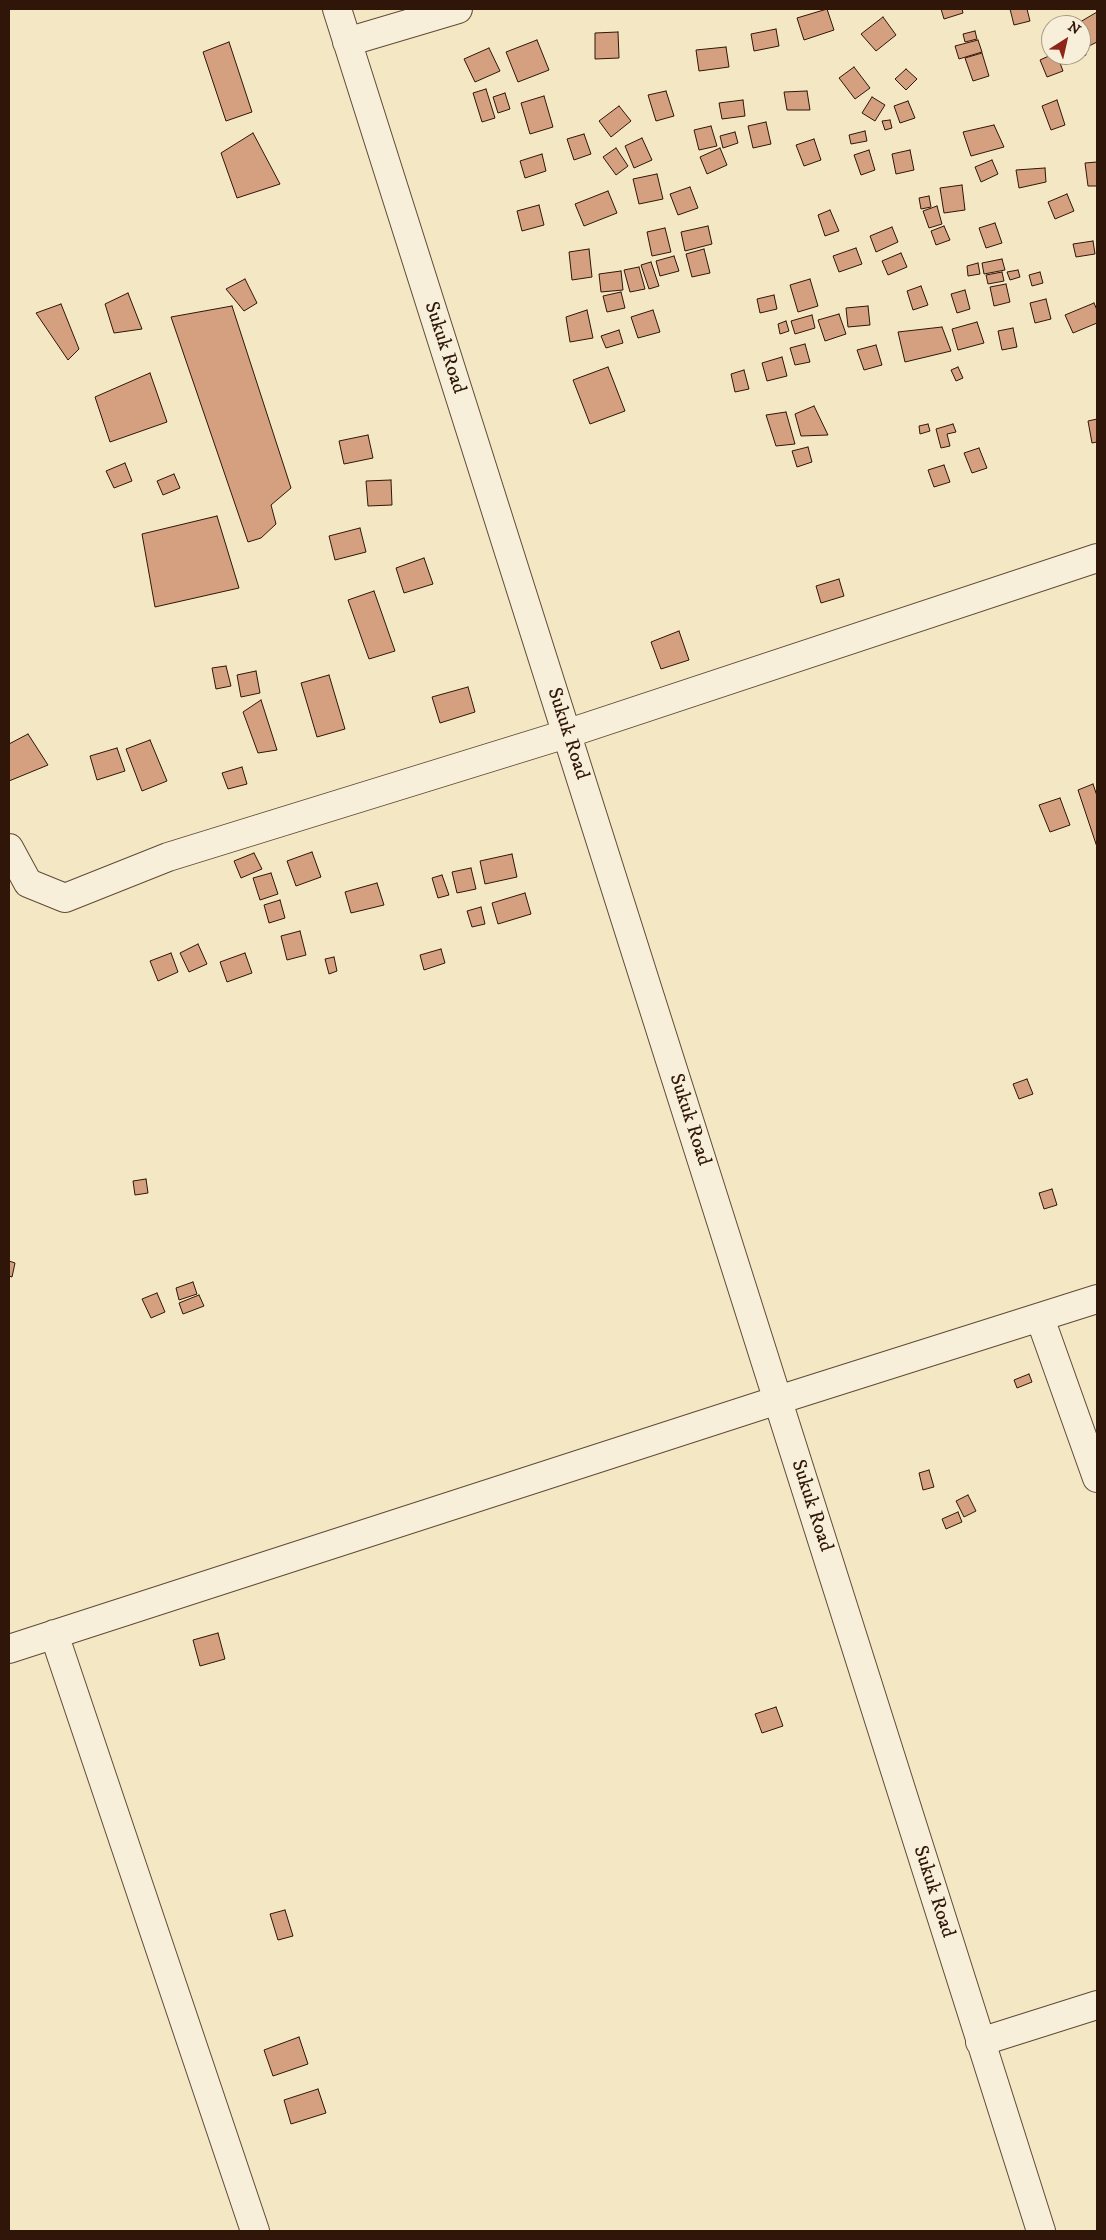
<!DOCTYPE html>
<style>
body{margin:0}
#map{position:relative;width:1106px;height:2240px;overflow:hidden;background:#f3e7c4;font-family:"IM FELL DW Pica",serif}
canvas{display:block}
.frame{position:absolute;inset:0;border:10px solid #2f1608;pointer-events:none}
.north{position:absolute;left:1041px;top:15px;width:50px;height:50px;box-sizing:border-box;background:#f7efd9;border:1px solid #a79885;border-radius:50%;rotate:35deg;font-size:14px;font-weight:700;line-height:20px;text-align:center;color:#2f1608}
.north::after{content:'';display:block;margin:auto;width:18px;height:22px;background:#8f2418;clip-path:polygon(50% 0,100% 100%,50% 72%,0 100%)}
</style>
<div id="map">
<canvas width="1106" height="2240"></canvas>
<div class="frame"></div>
<div class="north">N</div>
</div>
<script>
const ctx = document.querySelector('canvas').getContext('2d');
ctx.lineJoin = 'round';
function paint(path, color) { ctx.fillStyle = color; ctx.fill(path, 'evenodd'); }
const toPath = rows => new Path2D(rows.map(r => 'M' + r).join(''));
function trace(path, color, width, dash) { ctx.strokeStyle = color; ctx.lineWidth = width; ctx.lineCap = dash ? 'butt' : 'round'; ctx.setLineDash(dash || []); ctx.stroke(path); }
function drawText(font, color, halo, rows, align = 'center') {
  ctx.font = font + ' "IM FELL DW Pica",serif'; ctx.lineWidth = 5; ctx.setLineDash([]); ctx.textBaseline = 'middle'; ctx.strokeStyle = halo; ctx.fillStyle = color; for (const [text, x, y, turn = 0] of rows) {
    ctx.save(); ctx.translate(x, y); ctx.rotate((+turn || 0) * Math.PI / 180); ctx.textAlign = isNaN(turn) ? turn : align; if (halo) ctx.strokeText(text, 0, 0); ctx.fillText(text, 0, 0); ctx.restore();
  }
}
const building = toPath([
 [827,9,834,30,804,40,797,18,827,9],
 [941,9,962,9,963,13,944,19,941,9],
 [1010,9,1027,9,1030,21,1014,25,1010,9],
 [1097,12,1097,42,1089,46,1081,33,1081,25,1075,25,1097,12],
 [883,17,896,35,876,51,861,34,883,17],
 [776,29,779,46,754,51,751,34,776,29],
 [975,31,977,39,965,42,963,34,975,31],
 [618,32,619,58,595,59,595,33,618,32],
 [537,40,549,70,518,82,506,52,537,40],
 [978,40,982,52,959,59,955,46,978,40],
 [1081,41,1086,55,1066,61,1064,55,1081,55,1081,41],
 [229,42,252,112,226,121,203,52,229,42],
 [726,47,729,67,699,71,696,50,726,47],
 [489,48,500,71,475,82,464,59,489,48],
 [982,53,989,76,973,81,965,58,982,53],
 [1051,55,1057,55,1063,71,1047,77,1040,60,1051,55],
 [854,67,870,88,855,99,839,78,854,67],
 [906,69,917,79,906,90,895,79,906,69],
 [486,89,495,118,482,122,473,93,486,89],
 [666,91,674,116,656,121,648,95,666,91],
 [807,91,810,110,787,110,784,92,807,91],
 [505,93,510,109,498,113,493,97,505,93],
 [544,96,553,127,530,134,521,103,544,96],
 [872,97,885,105,875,121,862,113,872,97],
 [743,100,745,116,722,119,719,103,743,100],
 [1057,100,1065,125,1051,130,1042,106,1057,100],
 [908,101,915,118,900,123,894,106,908,101],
 [619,106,631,121,611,137,599,121,619,106],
 [890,120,892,128,885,130,882,121,890,120],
 [766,122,771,144,753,148,748,126,766,122],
 [994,125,1004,147,971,156,963,132,994,125],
 [711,126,717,146,699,150,694,130,711,126],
 [865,131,867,141,851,144,849,135,865,131],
 [735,132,738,143,723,148,720,136,735,132],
 [253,133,280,184,237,198,221,153,253,133],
 [584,134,591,154,574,160,567,139,584,134],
 [642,138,652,160,634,168,625,146,642,138],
 [814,139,821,160,804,166,796,145,814,139],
 [616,148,628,166,616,175,603,157,616,148],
 [720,148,727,165,707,174,700,157,720,148],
 [869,150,875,170,861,175,854,155,869,150],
 [910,150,914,170,896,174,892,154,910,150],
 [542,154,546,171,525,178,520,161,542,154],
 [992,160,998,174,981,182,975,167,992,160],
 [1097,162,1097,186,1088,186,1085,163,1097,162],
 [1045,168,1046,182,1019,188,1016,170,1045,168],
 [657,174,663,199,639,204,633,179,657,174],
 [962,185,965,210,944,213,940,188,962,185],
 [690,187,698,208,678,215,670,194,690,187],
 [608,191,617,213,584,226,575,204,608,191],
 [1067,194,1074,211,1055,219,1048,202,1067,194],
 [929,196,931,207,921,209,919,198,929,196],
 [539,205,544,225,522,231,517,211,539,205],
 [937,206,942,224,929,228,923,211,937,206],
 [830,210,839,231,825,236,818,215,830,210],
 [995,223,1002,243,986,248,979,228,995,223],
 [708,226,712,244,685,251,681,232,708,226],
 [944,226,950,240,936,245,931,231,944,226],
 [892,227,898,242,876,252,870,236,892,227],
 [665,228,671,252,652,256,647,232,665,228],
 [1093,241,1095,254,1076,257,1073,244,1093,241],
 [856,248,862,264,839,272,833,256,856,248],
 [589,249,592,277,572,280,569,252,589,249],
 [704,249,710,273,692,277,686,254,704,249],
 [901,253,907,267,888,275,882,261,901,253],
 [674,256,679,271,660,276,656,261,674,256],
 [1002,259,1005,270,984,274,982,263,1002,259],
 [651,262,659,286,649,289,641,265,651,262],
 [978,263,980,274,968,276,967,266,978,263],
 [639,267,645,289,630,292,624,270,639,267],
 [1018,270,1020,277,1010,280,1007,272,1018,270],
 [621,271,623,290,601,292,599,274,621,271],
 [1002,272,1004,281,988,284,986,275,1002,272],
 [1040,272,1043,283,1032,286,1029,275,1040,272],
 [245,279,257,303,244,311,226,289,245,279],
 [810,279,818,306,798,312,790,285,810,279],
 [1006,284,1010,302,994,306,990,287,1006,284],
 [921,286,928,305,913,310,907,291,921,286],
 [965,290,970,309,957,313,951,294,965,290],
 [621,292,625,308,607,312,603,296,621,292],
 [128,293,142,329,114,333,105,304,128,293],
 [774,295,777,309,760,313,757,299,774,295],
 [1046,299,1051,319,1035,323,1030,303,1046,299],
 [1094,303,1097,310,1097,323,1073,333,1065,315,1094,303],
 [61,304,79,349,68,360,36,313,61,304],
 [232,306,291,488,271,505,276,524,261,538,248,542,171,317,232,306],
 [868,306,870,325,848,327,846,308,868,306],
 [587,310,593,338,570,342,566,317,587,310],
 [653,310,660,332,638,338,631,317,653,310],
 [839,314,846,334,825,341,818,320,839,314],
 [812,315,815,328,795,334,791,321,812,315],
 [786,321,789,331,780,334,778,324,786,321],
 [977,322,984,343,958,350,952,329,977,322],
 [942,327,951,351,905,362,898,332,942,327],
 [1013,328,1017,347,1002,350,998,331,1013,328],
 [619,330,623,343,606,348,601,336,619,330],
 [805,344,810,362,795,365,790,348,805,344],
 [876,345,882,365,864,370,857,350,876,345],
 [782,357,787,376,767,381,762,363,782,357],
 [608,367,625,411,590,424,573,380,608,367],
 [958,367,963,378,956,381,951,370,958,367],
 [744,370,749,389,735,392,731,374,744,370],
 [150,373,167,422,110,442,95,397,150,373],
 [814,406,828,435,801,436,795,414,814,406],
 [786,412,795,444,776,446,766,415,786,412],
 [1097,419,1097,442,1092,443,1088,421,1097,419],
 [928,424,930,431,920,434,919,426,928,424],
 [953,424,956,432,947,434,950,446,941,448,936,429,953,424],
 [368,435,373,458,344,464,339,441,368,435],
 [808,447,812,462,797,467,792,451,808,447],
 [979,448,987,468,972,473,964,453,979,448],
 [125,463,132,481,114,488,106,471,125,463],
 [944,465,950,482,934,487,928,470,944,465],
 [174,474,180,488,163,495,157,481,174,474],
 [391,480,392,505,368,506,366,481,391,480],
 [217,516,239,588,155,607,142,534,217,516],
 [360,528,366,552,335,560,329,536,360,528],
 [424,558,433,584,404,593,396,568,424,558],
 [839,579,844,596,821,603,816,586,839,579],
 [374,591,395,651,369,659,348,600,374,591],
 [679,631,689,660,661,669,651,642,679,631],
 [226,666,231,686,216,689,212,668,226,666],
 [256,671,260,693,241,697,237,675,256,671],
 [329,675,345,729,317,737,301,683,329,675],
 [468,687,475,712,440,723,432,697,468,687],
 [261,700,277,750,258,753,243,712,261,700],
 [28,734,48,765,9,781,9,744,28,734],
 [150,740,167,781,142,791,126,749,150,740],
 [117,748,125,771,97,780,90,756,117,748],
 [242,767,247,784,228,789,222,773,242,767],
 [1093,784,1097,796,1097,847,1078,790,1093,784],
 [1060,798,1070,825,1050,832,1039,805,1060,798],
 [312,852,321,877,296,886,287,861,312,852],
 [254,853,262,869,241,878,234,861,254,853],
 [512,854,517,877,485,884,480,861,512,854],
 [471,868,476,889,457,893,452,872,471,868],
 [271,873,278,894,260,900,253,878,271,873],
 [442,875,449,895,438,898,432,878,442,875],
 [377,883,384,905,351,913,345,892,377,883],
 [525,893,531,914,498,924,492,903,525,893],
 [280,900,285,918,269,923,264,905,280,900],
 [481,907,485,924,472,927,467,911,481,907],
 [300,931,306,955,287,960,281,936,300,931],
 [198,944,207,964,189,972,180,953,198,944],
 [441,949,445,963,424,970,420,955,441,949],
 [171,953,178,972,158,981,150,961,171,953],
 [245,953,252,973,227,982,220,962,245,953],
 [334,957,337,971,329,974,325,959,334,957],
 [1027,1079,1033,1094,1019,1099,1013,1084,1027,1079],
 [146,1179,148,1193,135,1195,133,1181,146,1179],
 [1052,1189,1057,1205,1044,1209,1039,1193,1052,1189],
 [9,1261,15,1263,12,1277,9,1276,9,1261],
 [193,1282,197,1294,179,1300,176,1288,193,1282],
 [157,1293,165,1312,151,1318,142,1299,157,1293],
 [199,1295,204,1306,183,1314,179,1303,199,1295],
 [1029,1374,1032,1382,1017,1388,1014,1380,1029,1374],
 [929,1470,934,1487,923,1490,919,1473,929,1470],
 [968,1495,976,1511,964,1517,956,1501,968,1495],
 [958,1512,962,1522,946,1529,942,1519,958,1512],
 [218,1633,225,1659,200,1666,193,1640,218,1633],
 [776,1707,783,1726,762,1733,755,1714,776,1707],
 [285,1910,293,1936,278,1940,270,1914,285,1910],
 [299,2037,308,2064,273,2076,264,2050,299,2037],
 [318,2089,326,2113,291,2124,284,2100,318,2089]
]);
paint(building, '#d5a07f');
trace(building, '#2f1608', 1);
const street = toPath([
 [337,9,1041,2231],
 [347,42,458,9],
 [9,848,28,883,65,898,168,857,566,734,1097,558],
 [1040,1318,1097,1478],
 [54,1634,255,2231],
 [9,1649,778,1400,1097,1299],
 [980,2042,1097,2005]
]);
trace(street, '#604a37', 30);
trace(street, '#f7efd9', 28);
drawText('20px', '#2f1608', '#f7efd9', [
 ["Sukuk Road",444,348,72],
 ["Sukuk Road",567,734,72],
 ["Sukuk Road",689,1120,72],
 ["Sukuk Road",811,1506,72],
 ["Sukuk Road",933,1892,72]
]);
</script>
